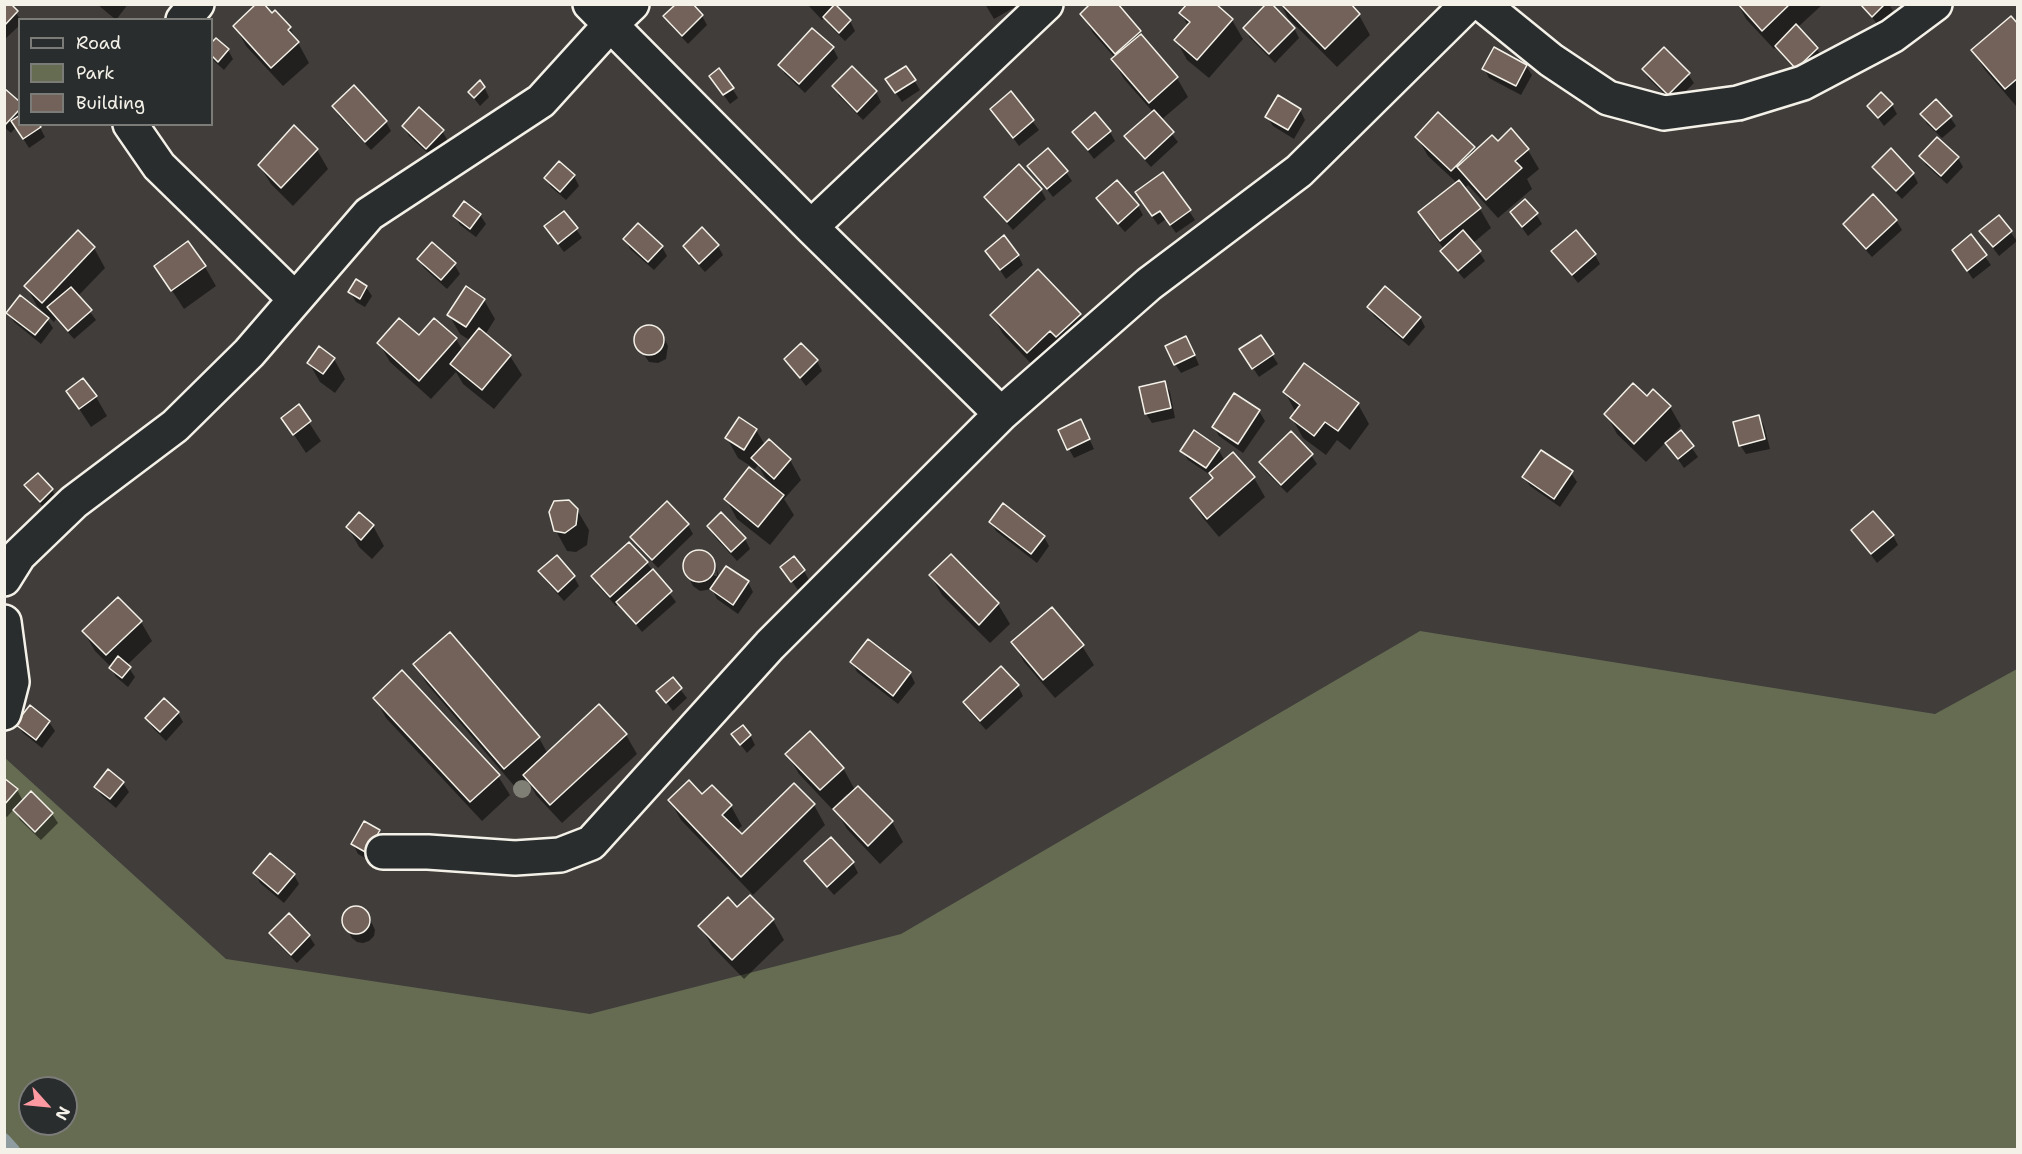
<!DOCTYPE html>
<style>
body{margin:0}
#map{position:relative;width:2022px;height:1154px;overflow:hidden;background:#403d3b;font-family:"Shantell Sans",sans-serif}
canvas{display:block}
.frame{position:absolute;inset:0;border:6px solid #f4f1e8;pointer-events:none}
.legend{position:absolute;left:18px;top:18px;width:195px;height:108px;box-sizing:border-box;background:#2a2d2e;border:2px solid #7b7b78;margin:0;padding:8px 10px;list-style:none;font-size:18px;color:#f4f1e8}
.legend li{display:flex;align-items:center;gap:12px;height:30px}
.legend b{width:30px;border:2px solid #7b7b78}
.north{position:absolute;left:18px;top:1076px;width:60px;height:60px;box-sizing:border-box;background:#2a2d2e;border:2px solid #7b7b78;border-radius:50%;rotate:117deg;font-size:16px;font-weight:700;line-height:24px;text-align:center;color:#f4f1e8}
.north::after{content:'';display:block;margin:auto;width:21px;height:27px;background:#ff9aa2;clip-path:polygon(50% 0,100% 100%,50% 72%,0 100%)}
</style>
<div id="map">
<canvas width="2022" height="1154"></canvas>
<div class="frame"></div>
<ul class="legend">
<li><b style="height:8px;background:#2a2d2e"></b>Road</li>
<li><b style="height:16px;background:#656c52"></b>Park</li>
<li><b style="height:16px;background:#72625a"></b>Building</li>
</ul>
<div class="north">N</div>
</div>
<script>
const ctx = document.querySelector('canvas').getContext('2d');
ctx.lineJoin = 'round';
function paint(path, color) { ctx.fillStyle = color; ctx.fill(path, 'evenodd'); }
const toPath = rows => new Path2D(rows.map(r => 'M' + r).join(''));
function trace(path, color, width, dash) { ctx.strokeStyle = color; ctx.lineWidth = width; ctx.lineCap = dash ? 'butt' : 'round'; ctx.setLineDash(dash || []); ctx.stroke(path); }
paint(toPath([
 [1420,631,1935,714,2017,669,2017,1149,5,1149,4,757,226,959,590,1014,901,934],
 [30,1088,66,1088,66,1124,30,1124]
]), '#656c52');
paint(toPath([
 [4,4,9,4,21,20,20,20,20,25,4,40],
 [97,4,128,4,116,20],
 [807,4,838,4,835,7,850,21,855,31,845,41,830,26,825,17,822,20],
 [985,4,1013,4,1015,7,994,19],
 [1281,4,1349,4,1359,15,1370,35,1337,67,1288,18],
 [1738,4,1823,4,1797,28,1817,49,1822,58,1802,77,1782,55,1777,46,1774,49,1746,19],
 [1861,4,1889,4,1893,11,1878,25],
 [275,12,290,28,309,63,283,86,246,46,235,26,272,15],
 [1181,13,1232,20,1243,39,1209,78,1187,60,1176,40,1188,26],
 [1082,14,1140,32,1145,41,1177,78,1188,97,1161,120,1178,142,1151,167,1132,146,1126,136,1153,112,1124,79,1113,60,1115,58,1093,33],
 [665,16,702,16,707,25,688,44,671,26],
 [2018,26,2018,107,2017,107,1985,70,1973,51],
 [1245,28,1294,28,1299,38,1275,63,1250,38],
 [216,40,228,50,233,59,224,70,212,59,212,44],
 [833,48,838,58,805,93,785,74,780,65],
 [1526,66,1532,75,1521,95,1489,78,1484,68],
 [1643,69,1688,74,1694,83,1674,103,1649,79],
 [711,77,732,88,738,98,730,104],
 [914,80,920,90,902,102,893,89],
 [834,86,876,92,881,102,863,120,839,96],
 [484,87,489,97,480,106,469,92],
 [4,90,20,105,20,124,38,124,45,137,29,148,16,127,11,133,4,127],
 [1011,93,1039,130,1019,146,992,109],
 [1892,105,1897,114,1884,126,1869,106],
 [334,107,386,122,391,131,371,150,339,116],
 [1300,110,1305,120,1294,139,1273,126,1267,117],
 [1922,114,1950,117,1956,126,1942,138,1927,124],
 [404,126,442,131,448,141,432,157,409,136],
 [1110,132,1115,141,1094,159,1074,133],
 [1417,137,1473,148,1476,152,1528,150,1539,169,1527,179,1532,189,1498,218,1468,185,1464,189,1480,209,1491,228,1473,243,1485,261,1464,279,1448,260,1442,251,1444,249,1431,232,1420,213,1457,183,1428,156],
 [317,150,328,169,293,206,271,184,259,165],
 [1921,156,1958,158,1963,167,1947,184,1926,165],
 [559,163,574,176,579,186,566,200,551,187,546,178],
 [1029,166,1066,172,1072,181,1053,197],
 [1874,167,1913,174,1918,183,1902,199,1880,176],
 [1041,190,1046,199,1013,230,991,206,986,197],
 [1098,198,1138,206,1143,215,1125,232,1103,208],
 [1142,202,1189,211,1195,220,1176,233,1166,219,1158,225],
 [464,203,480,215,486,224,476,237,460,225,455,216],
 [1511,213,1536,214,1542,224,1528,236],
 [1999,217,2017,241,1999,256,1981,232],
 [1896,220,1902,230,1872,257,1850,233,1844,224],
 [576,229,582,238,564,252,552,236],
 [78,232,94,248,105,268,78,296,96,320,74,339,56,319,54,322,37,306,26,286],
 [1971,237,1991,265,1973,279,1953,250],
 [625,239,662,247,667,256,654,270,630,249],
 [718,246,723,255,705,272,690,256,685,247],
 [987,251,1018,255,1023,265,1006,279],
 [1553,251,1595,255,1600,264,1578,283],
 [419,259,454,264,460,274,447,289,424,268],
 [156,266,205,267,216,286,184,309],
 [366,287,372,296,365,307,356,302,350,292],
 [484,300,495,319,485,335,510,356,522,375,494,409,463,384,456,372,431,399,390,362,379,343,419,337,434,320,456,339,463,351,471,341,460,334,449,315],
 [1369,307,1420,317,1425,327,1409,346,1374,316],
 [8,313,47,319,53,328,41,344,14,322],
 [992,315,1080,315,1091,334,1039,372,1003,334],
 [645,327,653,328,663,336,668,346,666,359,658,363,649,362,637,345,639,332],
 [801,345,817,361,822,371,806,386,786,360],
 [1191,347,1199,365,1181,373,1175,364],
 [319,348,334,359,345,379,335,393,320,382,309,363],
 [1272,355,1278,364,1259,377,1247,359],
 [1164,382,1170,392,1175,418,1152,423,1146,414],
 [68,392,96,397,107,416,91,427],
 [1285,392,1358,404,1369,424,1350,450,1337,440,1326,455,1303,438,1292,418,1296,413],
 [1647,398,1670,407,1681,426,1668,440,1669,441,1681,432,1698,457,1684,468,1666,442,1646,462,1617,434,1606,414],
 [298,406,321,441,306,453,283,418],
 [1259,411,1265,421,1243,453,1219,436,1214,427],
 [1759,416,1764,426,1770,449,1746,454,1740,445],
 [739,419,756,430,765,445,769,441,790,460,801,480,784,499,794,515,770,545,737,519,726,499,772,484,765,477,758,465,755,469,738,458,727,438],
 [1085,430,1094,449,1074,458,1069,449],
 [1218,449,1225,461,1254,478,1265,497,1219,537,1203,518,1192,499,1214,479,1212,476,1188,460,1182,451],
 [1311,455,1317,464,1287,493,1266,472,1260,462],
 [1571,473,1577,482,1560,507,1530,486,1524,477],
 [38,475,52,490,57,500,46,510,32,495,26,486],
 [577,510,589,530,587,545,576,552,567,551,556,531],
 [721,515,745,539,750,549,737,561,714,536,709,527],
 [991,522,1044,537,1049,546,1037,563,996,531],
 [688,525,693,534,658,568,638,547,632,538],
 [373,526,384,546,372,559,359,547,348,527],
 [1853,531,1893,536,1898,545,1877,563],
 [699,550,707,553,713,559,714,576,717,576,716,565,719,578,748,582,753,592,738,614,717,599,712,589,700,591,693,586,684,568,685,559,691,553],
 [951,556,998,604,1010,624,990,643,942,595,931,576],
 [647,563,676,602,642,632,619,603,616,606,598,586,593,577],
 [782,567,804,571,809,580,798,590],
 [540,571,574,577,579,586,564,601,546,581],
 [141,622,152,641,127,665,135,677,128,687,116,677,111,667,95,651,84,632],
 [1013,642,1082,646,1094,665,1055,698,1024,662],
 [852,662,910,673,915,683,898,704,857,672],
 [415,665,539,738,548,754,626,735,637,754,562,823,536,795,527,778,516,788,427,684],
 [1001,668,1018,686,1023,696,986,730,970,712,964,703],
 [672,679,687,698,673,711,658,691],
 [375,698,498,776,510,795,482,821,386,718],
 [164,700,178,713,183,722,166,741,153,728,147,719],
 [49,722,55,731,42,748,23,733,17,724],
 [733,735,750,735,755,745,747,753],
 [787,754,843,768,855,790,858,788,892,822,903,842,880,864,847,829,835,809,849,796,847,794,832,809,799,774],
 [108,771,123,783,129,792,116,808,102,796,96,787],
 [4,780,17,790,23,801,52,814,58,823,41,840,20,820,14,809,7,817,4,815],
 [794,785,814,805,825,825,753,895,681,820,670,801,702,796,712,787,731,806,742,826,736,831,742,837],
 [379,831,385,840,372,862,358,854,353,844],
 [831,839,853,863,858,873,834,895,812,870,806,861],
 [255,873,294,875,299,884,284,903,260,883],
 [355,907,367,913,375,930,374,936,369,941,363,943,357,942,352,938,343,921,345,915,349,909],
 [737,909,773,920,784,940,744,979,712,946,700,926],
 [289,916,309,936,315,945,297,963,277,943,271,934]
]), '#0007');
trace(toPath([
 [4,1139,14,1150]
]), '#8f9ca0', 12);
const building = toPath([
 [4,4,11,4,18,11,4,26,4,4],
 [256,4,264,4,272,13,275,10,291,27,288,30,299,42,271,68,233,26,256,4],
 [676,4,693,4,703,15,682,36,663,16,676,4],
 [835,4,851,20,839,33,823,17,835,4],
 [1090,4,1118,4,1141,31,1115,54,1080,14,1090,4],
 [1187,4,1216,4,1233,19,1197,60,1174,40,1190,22,1179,13,1187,4],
 [1266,4,1272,4,1295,28,1269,54,1243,28,1266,4],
 [1281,4,1351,4,1360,14,1325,49,1281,4],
 [1738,4,1790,4,1762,31,1738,4],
 [1860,4,1885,4,1872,17,1860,4],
 [2011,16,2018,24,2018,78,2005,89,1971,50,2011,16],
 [1796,24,1818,48,1796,69,1775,46,1796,24],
 [812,28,834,47,799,84,778,65,812,28],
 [1141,34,1178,77,1149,103,1111,59,1141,34],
 [216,38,229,49,218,62,212,56,212,42,216,38],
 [1494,47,1527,65,1516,86,1482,69,1494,47],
 [1664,47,1690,73,1668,95,1642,69,1664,47],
 [852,66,877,91,857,112,832,86,852,66],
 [906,66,916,80,895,93,885,79,906,66],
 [719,68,734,88,723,95,709,76,719,68],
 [480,80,485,87,474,98,468,92,480,80],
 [354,85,387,121,365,142,332,106,354,85],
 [4,88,20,102,20,109,5,125,4,88],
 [1011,91,1034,120,1013,138,990,109,1011,91],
 [1881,92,1893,104,1878,118,1867,106,1881,92],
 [1278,95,1301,109,1288,130,1265,117,1278,95],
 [1936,99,1952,116,1936,130,1920,114,1936,99],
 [419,107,444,130,426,149,402,126,419,107],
 [1154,110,1174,132,1145,159,1124,136,1154,110],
 [1095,112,1111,131,1088,150,1072,132,1095,112],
 [1438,112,1475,147,1451,171,1415,137,1438,112],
 [20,115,20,124,39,124,41,127,23,139,11,121,20,115],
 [294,125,318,149,281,188,258,165,294,125],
 [1511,128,1529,149,1515,161,1522,168,1486,200,1457,167,1492,135,1498,141,1511,128],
 [1937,137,1959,157,1941,176,1919,156,1937,137],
 [1048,148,1068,171,1047,189,1027,166,1048,148],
 [1891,148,1914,173,1896,191,1872,167,1891,148],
 [559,161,575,175,560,192,544,178,559,161],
 [1019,164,1042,189,1007,222,984,197,1019,164],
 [1163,172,1191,210,1170,225,1160,211,1152,216,1135,192,1163,172],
 [1117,180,1139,205,1118,224,1096,198,1117,180],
 [1459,180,1481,208,1440,241,1418,212,1459,180],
 [1873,194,1897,220,1866,249,1843,224,1873,194],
 [1525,199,1538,213,1522,227,1510,212,1525,199],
 [464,201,481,214,470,229,453,216,464,201],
 [564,211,578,228,558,244,544,226,564,211],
 [1999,215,2012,231,1993,247,1979,231,1999,215],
 [638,223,663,246,648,262,623,239,638,223],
 [702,227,719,245,699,264,683,246,702,227],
 [78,230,95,247,42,303,24,286,78,230],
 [1463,230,1481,251,1458,271,1440,251,1463,230],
 [1576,230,1596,254,1572,275,1551,251,1576,230],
 [1971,234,1987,255,1967,271,1952,250,1971,234],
 [1004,235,1019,255,1000,270,985,251,1004,235],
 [188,241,206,266,171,291,154,266,188,241],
 [432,242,456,263,441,280,417,259,432,242],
 [1038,269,1081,314,1056,337,1050,331,1027,353,990,315,1038,269],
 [356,279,367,286,360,299,348,292,356,279],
 [466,286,485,299,466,327,447,315,466,286],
 [1385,286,1421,317,1403,338,1367,307,1385,286],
 [71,287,92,310,68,331,47,307,71,287],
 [20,295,49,318,35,335,6,313,20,295],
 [399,318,419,335,434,318,457,338,419,381,377,343,399,318],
 '634 340a15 15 0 1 1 30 0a15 15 0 1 1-30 0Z',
 [479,328,511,355,482,390,450,364,479,328],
 [1261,335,1274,354,1252,369,1239,349,1261,335],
 [1186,336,1195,355,1174,365,1165,346,1186,336],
 [801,343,818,360,800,378,784,359,801,343],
 [319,346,335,358,323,374,307,363,319,346],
 [1304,363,1359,403,1338,431,1325,422,1314,436,1290,418,1300,405,1283,392,1304,363],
 [83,378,97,396,79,409,66,391,83,378],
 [1165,381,1171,408,1145,414,1139,387,1165,381],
 [1633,383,1647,396,1653,389,1671,406,1634,444,1604,414,1633,383],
 [1234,393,1260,410,1238,444,1212,427,1234,393],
 [299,404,311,421,293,435,281,418,299,404],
 [1759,415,1765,439,1739,446,1733,422,1759,415],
 [739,417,757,429,744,450,725,438,739,417],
 [1081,419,1090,439,1067,450,1058,430,1081,419],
 [1194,430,1220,448,1206,468,1180,451,1194,430],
 [1681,430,1694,446,1678,459,1665,443,1681,430],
 [1291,431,1313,454,1281,485,1259,462,1291,431],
 [769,439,791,459,774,479,751,458,769,439],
 [1541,450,1573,471,1554,499,1522,477,1541,450],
 [1233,452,1255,477,1207,519,1190,498,1213,478,1209,473,1233,452],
 [749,467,784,495,758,527,724,499,749,467],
 [38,473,53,489,40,502,24,485,38,473],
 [569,500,578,509,576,525,565,533,554,531,549,512,554,501,569,500],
 [667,501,689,524,652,560,630,537,667,501],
 [1003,503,1045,536,1031,554,989,522,1003,503],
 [1873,511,1894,535,1871,554,1851,530,1873,511],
 [359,512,374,525,361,540,346,527,359,512],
 [721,512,746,538,731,552,707,526,721,512],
 [629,542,648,562,610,597,591,576,629,542],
 '683 566a16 16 0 1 1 32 0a16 16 0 1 1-32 0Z',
 [951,554,999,603,979,625,929,575,951,554],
 [557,555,575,576,558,592,538,571,557,555],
 [794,556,805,570,791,582,780,567,794,556],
 [726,566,749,581,733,605,710,589,726,566],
 [653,569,672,591,636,624,616,602,653,569],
 [118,597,142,621,106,655,82,631,118,597],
 [1052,607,1084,645,1043,680,1011,642,1052,607],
 [450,632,540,737,504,769,413,664,450,632],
 [868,639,911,672,893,696,850,662,868,639],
 [118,656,131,667,122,678,109,668,118,656],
 [1001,666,1019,685,980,721,963,702,1001,666],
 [402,670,500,775,470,802,373,698,402,670],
 [673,677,682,688,666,703,656,691,673,677],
 [164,698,179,712,160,732,145,718,164,698],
 [599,704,627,734,550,805,523,775,599,704],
 [30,705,50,721,36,740,15,724,30,705],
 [743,725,751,735,740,745,731,734,743,725],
 [810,731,844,768,820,790,785,754,810,731],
 [108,769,124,782,110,799,94,787,108,769],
 [4,778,18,789,4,805,4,778],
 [689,780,702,794,712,785,732,805,722,815,742,834,794,783,815,804,741,877,668,800,689,780],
 [858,786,893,821,868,846,833,809,858,786],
 [31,791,53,813,35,832,13,810,31,791],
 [364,821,380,830,367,853,351,844,364,821],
 [831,837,854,862,827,887,804,861,831,837],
 [270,853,295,874,278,894,253,873,270,853],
 [750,895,774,919,732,960,698,926,728,897,737,907,750,895],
 '342 920a14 14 0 1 1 28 0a14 14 0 1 1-28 0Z',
 [289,913,310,935,291,955,269,933,289,913]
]);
paint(building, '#72625a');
trace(building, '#f4f1e8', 1.5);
const minor = toPath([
 [590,4,811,227,1001,414],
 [1482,4,1551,60,1608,98,1664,113,1738,103,1803,83,1892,36,1935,4],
 [183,20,197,4],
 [130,124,159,166,295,299],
 [811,227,1046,4],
 [4,579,19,555,74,502,175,426,249,353,369,214,541,101,610,25,632,4],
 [4,622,12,682,4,713],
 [383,852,428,852,515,858,560,855,591,843,770,645,1001,414,1149,284,1299,171,1468,4]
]);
trace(minor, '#f4f1e8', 38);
trace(minor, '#2a2d2e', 33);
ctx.fillStyle = '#807f75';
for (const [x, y] of [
 [522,789]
]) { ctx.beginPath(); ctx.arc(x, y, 9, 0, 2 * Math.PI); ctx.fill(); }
</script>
